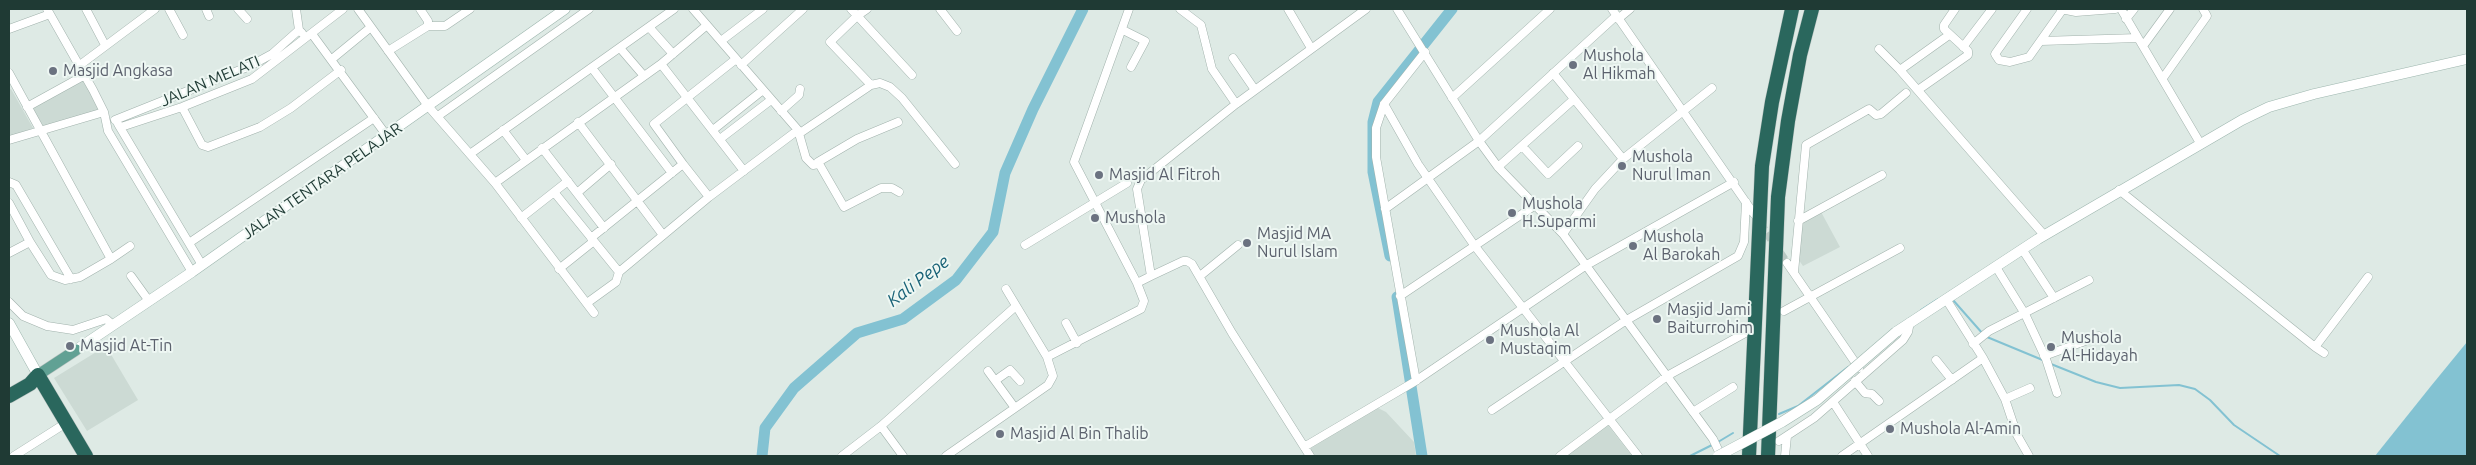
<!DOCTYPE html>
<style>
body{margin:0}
#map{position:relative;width:2476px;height:465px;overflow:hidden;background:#deeae5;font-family:Ubuntu,sans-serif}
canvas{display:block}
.frame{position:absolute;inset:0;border:10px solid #1f3a34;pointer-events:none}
</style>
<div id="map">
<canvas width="2476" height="465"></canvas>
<div class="frame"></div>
</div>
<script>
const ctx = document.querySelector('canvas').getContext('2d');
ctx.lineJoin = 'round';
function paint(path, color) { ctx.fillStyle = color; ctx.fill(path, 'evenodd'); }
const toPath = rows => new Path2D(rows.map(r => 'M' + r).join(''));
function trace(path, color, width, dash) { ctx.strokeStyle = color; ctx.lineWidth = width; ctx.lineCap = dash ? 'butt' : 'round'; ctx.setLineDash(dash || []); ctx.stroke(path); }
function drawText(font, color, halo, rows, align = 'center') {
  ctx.font = font + ' Ubuntu,sans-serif'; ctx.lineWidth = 4; ctx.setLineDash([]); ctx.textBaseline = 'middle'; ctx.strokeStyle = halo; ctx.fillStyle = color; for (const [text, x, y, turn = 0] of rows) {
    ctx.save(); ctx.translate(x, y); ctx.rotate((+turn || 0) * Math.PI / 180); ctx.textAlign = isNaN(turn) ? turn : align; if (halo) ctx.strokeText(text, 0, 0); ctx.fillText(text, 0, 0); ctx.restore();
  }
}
paint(toPath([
 [84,78,102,110,41,129,30,108],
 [11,89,33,128,9,137,9,90],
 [1820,210,1840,247,1803,266,1796,256,1799,221],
 [106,346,138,400,87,431,54,378],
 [1376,407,1386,412,1414,442,1416,456,1313,456,1308,450],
 [1607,424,1632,456,1561,456]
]), '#ccdad4');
paint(toPath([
 [2467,342,2467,456,2375,456,2431,386]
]), '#83c2d2');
trace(toPath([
 [1953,300,1983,334],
 [1921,310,1938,299],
 [1987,337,2045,361],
 [2051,364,2096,382,2120,388,2179,385,2195,389,2210,400,2234,425,2280,456],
 [1779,414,1798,406,1848,367],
 [1718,442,1733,433],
 [1690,456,1714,444]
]), '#83c2d2', 2);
trace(toPath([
 [1390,256,1373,172,1373,122,1378,102,1452,9],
 [1397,297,1422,456],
 [762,456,765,428,794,388,857,333,903,319,956,280,993,232,1005,173,1033,109,1083,9]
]), '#83c2d2', 11);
trace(toPath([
 [1760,223,1787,263]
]), '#b8c7c2', 8, [8, 4]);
const street = toPath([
 [47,9,93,90,104,112,108,131,192,272],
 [86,9,105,45],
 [169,9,183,35],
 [206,9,209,16],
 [238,9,247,19],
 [296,9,299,30,302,33],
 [358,9,428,106,495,183,594,313],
 [420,9,428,21,428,26],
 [693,9,798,130,806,158,813,165,818,164],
 [851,9,912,75],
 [867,9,857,16,830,42,871,85],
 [940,9,957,31],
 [1129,9,1074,162,1137,283,1151,276,1137,189,1141,180,1236,104,1366,9],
 [1180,9,1201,25,1212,69,1236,104],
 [1288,9,1311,48],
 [1397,9,1479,141,1498,167,1563,234,1713,439,1721,456],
 [1612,9,1754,214],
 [2027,9,1995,54,1999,60,2010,62,2029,57,2063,9],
 [2061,9,2076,12,2115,9],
 [2121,9,2200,143],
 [1618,19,1630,9],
 [2126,19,2134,9],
 [649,27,673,54],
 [9,29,50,14],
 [1123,30,1145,41,1131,67],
 [312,34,387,136],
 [1949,35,1900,70,2044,235],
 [721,41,763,9],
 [2041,41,2138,38],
 [2143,46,2170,9],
 [1963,47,1992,9],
 [620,48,644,76],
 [1879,49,1900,70],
 [388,51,428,26,445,26,470,9],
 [1233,58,1255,90],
 [332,59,371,27],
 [661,64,744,171],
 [80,65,155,9],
 [741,65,803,9],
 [592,68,672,173],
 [9,73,111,259,80,277,65,280,51,275,30,242,9,203],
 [1553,73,1623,159],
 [2163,78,2207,16,2203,9],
 [1918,90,1968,55,1968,51,1944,29,1944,25,1955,9],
 [1452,98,1550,9],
 [1384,104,1418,164,1474,245,1638,456],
 [27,107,85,75],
 [182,107,202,145,208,147,260,127,291,108,341,70],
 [781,111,799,95,800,89],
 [438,116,589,9],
 [115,120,250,66,272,54,299,30],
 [578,122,663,235],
 [898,122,857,139,818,162,844,207,881,188,892,188,899,192],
 [118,124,202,265],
 [121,127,182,107,252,79,343,9],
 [503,130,526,160],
 [713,130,763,90],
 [800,133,871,85,880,83,890,87,902,98,955,164],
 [720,139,771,100],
 [9,140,104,112],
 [1522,146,1548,174,1578,146],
 [542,148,604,228],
 [470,154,674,9],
 [683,164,709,197],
 [1498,167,1573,100],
 [9,182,16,185,71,279],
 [495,183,661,64,707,25],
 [2119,190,2315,347,2368,277],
 [554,192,619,272,616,282,587,303],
 [577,193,611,164],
 [1385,209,1479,141,1616,16],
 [521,218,568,181],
 [1798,221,1882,175],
 [1563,234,1595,189,1623,159,1712,88],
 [591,238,683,164,654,124,736,59],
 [189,243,374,118],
 [1025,245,1127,183],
 [2022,249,2054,298],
 [9,253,30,242],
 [111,259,130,246],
 [1787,263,1859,368],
 [1996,267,2025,314,2046,359,2057,393],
 [559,269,594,241],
 [619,272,709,197,798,130],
 [1794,272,1806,145,1869,109,1876,115,1881,114,1906,93],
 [131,276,149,301],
 [1151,276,1183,261,1187,261,1192,264,1232,333,1310,456],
 [1200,276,1238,245],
 [1006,289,1047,357],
 [1400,296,1534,206],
 [1946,299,1983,358,2005,399,2017,435,2029,456],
 [9,302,23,316,47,326,73,330,106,319,113,325],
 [1784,311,1900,248],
 [1066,323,1077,343],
 [1973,344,1989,331,2089,280],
 [2315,347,2324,353],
 [2044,356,2099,336],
 [1936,360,1952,380],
 [988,371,1015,408],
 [996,380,1010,370,1020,381],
 [1416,381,1376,157,1376,128,1384,104,1425,52],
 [1855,381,1865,393,1872,394,1879,401],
 [2005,399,2030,388],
 [1833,402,1868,456],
 [1492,410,1625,321,1738,256,1744,242,1746,202],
 [1693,412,1733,387],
 [881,426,903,456],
 [1779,441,1814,418,1903,340,1908,332,1910,322],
 [1304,447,1414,382,1585,266,1734,182],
 [14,456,66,423],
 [842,456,881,426,1016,306],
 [946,456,1048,385,1053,376,1047,357,1141,309,1144,301,1137,283],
 [1560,456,1667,376,1747,332],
 [1785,456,1787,436],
 [1842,456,1983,358]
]);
const secondary = toPath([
 [9,323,38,375],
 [1896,332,2038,239,2242,120,2269,107,2314,94,2467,59],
 [76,350,192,272,565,9]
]);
const primary = toPath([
 [38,375,76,350]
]);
const highway = toPath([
 [38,375,86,456],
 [9,396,30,384,38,375],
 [1749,456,1762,166,1772,102,1792,9],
 [1768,456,1778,197,1788,121,1800,55,1812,9]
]);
trace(street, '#a1b2ac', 9);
trace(secondary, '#9db6ae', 11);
trace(primary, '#bcc4c2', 12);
trace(highway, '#bcc4c2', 15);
trace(street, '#fff', 8);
trace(secondary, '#fff', 10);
trace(primary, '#61a194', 11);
trace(highway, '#2a675d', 14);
const secondaryBridge = toPath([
 [1718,456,1782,422,1817,400,1896,332]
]);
trace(secondaryBridge, '#9db6ae', 11, []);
trace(secondaryBridge, '#fff', 10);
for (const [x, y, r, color] of [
 [1573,65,5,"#6b7280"],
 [53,71,5,"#6b7280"],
 [1622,166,5,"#6b7280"],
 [1099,175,5,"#6b7280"],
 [1512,213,5,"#6b7280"],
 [1095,218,5,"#6b7280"],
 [1247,243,5,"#6b7280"],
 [1633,246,5,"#6b7280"],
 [1657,319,5,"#6b7280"],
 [1490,340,5,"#6b7280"],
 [70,346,5,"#6b7280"],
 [2051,347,5,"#6b7280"],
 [1890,429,5,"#6b7280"],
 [1000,434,5,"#6b7280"]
]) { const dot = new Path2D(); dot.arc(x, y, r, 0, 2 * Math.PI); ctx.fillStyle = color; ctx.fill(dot); trace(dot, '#eef7f3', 2); }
drawText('16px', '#5b616d', '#eef7f3', [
 ["Mushola",1583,56],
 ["Al Hikmah",1583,74],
 ["Masjid Angkasa",63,71],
 ["Mushola",1632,157],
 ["Nurul Iman",1632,175],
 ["Masjid Al Fitroh",1109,175],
 ["Mushola",1522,204],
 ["H.Suparmi",1522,222],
 ["Mushola",1105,218],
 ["Masjid MA",1257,234],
 ["Nurul Islam",1257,252],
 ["Mushola",1643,237],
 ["Al Barokah",1643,255],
 ["Masjid Jami",1667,310],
 ["Baiturrohim",1667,328],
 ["Mushola Al",1500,331],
 ["Mustaqim",1500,349],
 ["Mushola",2061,338],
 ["Al-Hidayah",2061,356],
 ["Masjid At-Tin",80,346],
 ["Mushola Al-Amin",1900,429],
 ["Masjid Al Bin Thalib",1010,434]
], 'left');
drawText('16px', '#1f3a34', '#eef7f3', [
 ["JALAN MELATI",210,81,-23],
 ["JALAN TENTARA PELAJAR",322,181,-35]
]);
drawText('italic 18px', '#186277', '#eef7f3', [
 ["Kali Pepe",918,281,-37]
]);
</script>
